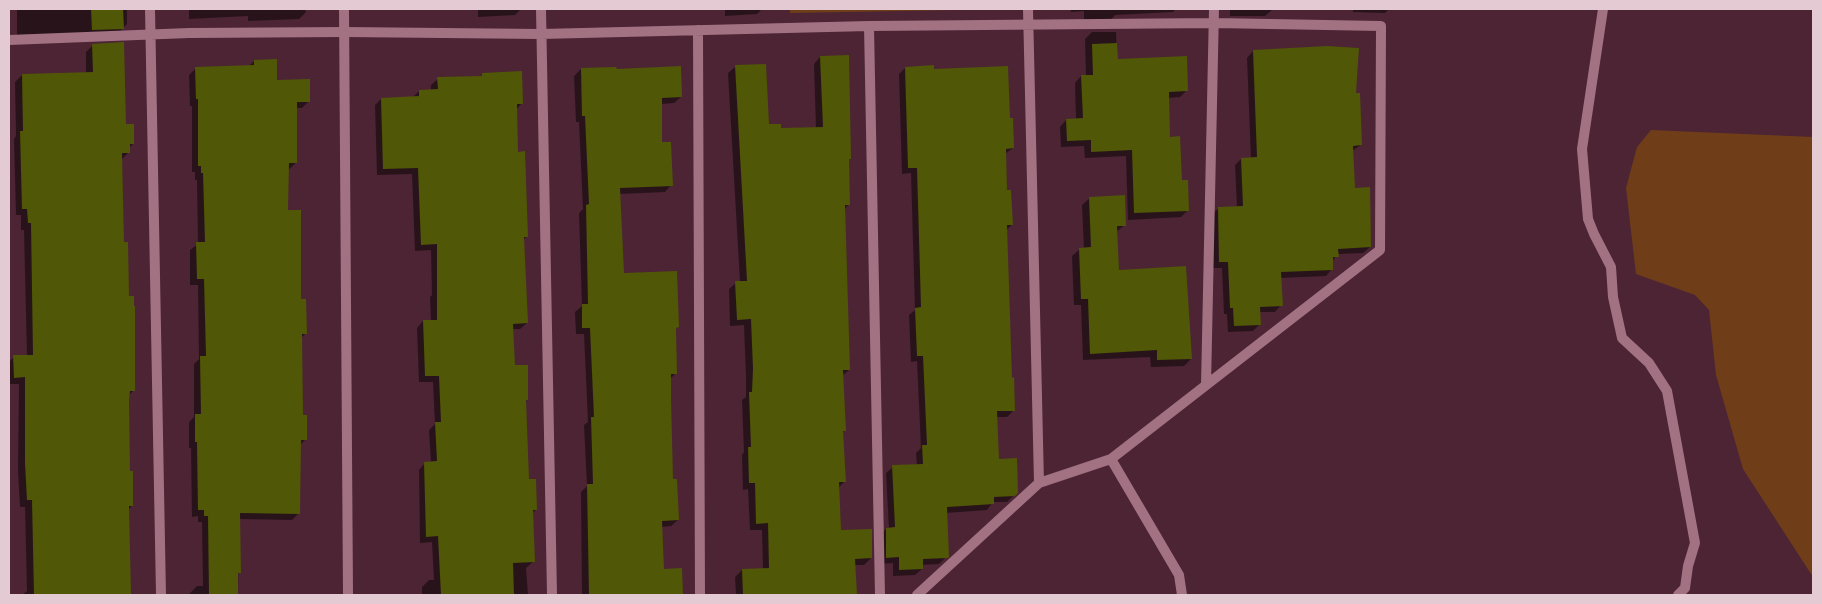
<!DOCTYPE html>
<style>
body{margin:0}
#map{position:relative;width:1822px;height:604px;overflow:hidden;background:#4c2434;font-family:Karla,sans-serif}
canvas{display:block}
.frame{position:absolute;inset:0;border:10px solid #e4cad3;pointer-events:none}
</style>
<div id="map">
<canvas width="1822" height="604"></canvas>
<div class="frame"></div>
</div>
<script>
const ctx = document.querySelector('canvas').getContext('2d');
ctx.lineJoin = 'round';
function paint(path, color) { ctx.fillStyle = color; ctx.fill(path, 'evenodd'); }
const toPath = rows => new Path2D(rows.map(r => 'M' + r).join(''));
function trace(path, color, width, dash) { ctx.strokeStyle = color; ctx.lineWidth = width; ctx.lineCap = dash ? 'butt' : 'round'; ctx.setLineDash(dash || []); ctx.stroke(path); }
paint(toPath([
 [790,9,1012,9,790,13],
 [1651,130,1813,137,1813,577,1743,469,1716,375,1709,310,1695,295,1636,274,1626,188,1637,147]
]), '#6f3e18');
paint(toPath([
 [17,9,127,9,127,24,116,35,85,33,17,35],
 [189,9,305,9,306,12,299,19,248,21,248,16,189,19],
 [478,9,521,9,515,15,478,17],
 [725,9,762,9,757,14,725,16],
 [1071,9,1176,9,1173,12,1115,15,1108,23,1084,24,1084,11,1071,12],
 [1230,9,1273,9,1265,16,1230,16],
 [1353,9,1389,9,1385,13,1353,12],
 [1092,32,1116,32,1117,60,1187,90,1180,97,1168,98,1169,138,1188,210,1181,217,1128,220,1126,156,1085,158,1084,146,1061,147,1060,127,1066,120,1076,119,1075,83,1081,76,1086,76,1085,39],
 [93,45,133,144,129,148,129,152,122,159,123,243,134,390,128,396,129,472,132,506,128,510,130,595,22,595,27,591,25,507,20,507,18,471,19,384,9,384,9,362,14,357,27,357,24,230,21,230,21,215,16,215,14,139,16,136,15,82,22,75,86,73,86,52],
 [1253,51,1355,94,1361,145,1352,151,1354,189,1370,247,1363,253,1337,254,1332,262,1332,269,1326,276,1280,278,1281,305,1275,312,1259,312,1259,325,1253,331,1228,332,1227,314,1224,314,1222,268,1213,268,1212,214,1219,208,1237,207,1235,165,1241,159,1251,159,1247,58],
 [820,57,850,158,848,161,849,204,844,210,849,370,842,376,845,430,842,433,844,482,838,488,840,532,871,558,864,565,854,565,856,595,736,595,735,577,742,570,763,569,762,530,750,530,748,489,743,490,742,455,744,452,742,400,746,397,746,376,744,325,730,326,729,289,736,283,740,282,728,73,735,67,768,125,780,130,816,128,814,64],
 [254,61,276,82,309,101,302,108,296,108,296,163,288,170,287,211,306,333,301,338,302,416,305,440,300,445,299,513,292,520,239,519,238,595,190,595,190,593,197,586,203,586,202,522,198,522,198,516,192,517,191,448,189,448,189,422,194,417,194,364,199,359,198,285,190,285,190,250,198,244,197,180,195,180,195,172,192,172,192,106,190,106,189,75,196,68,249,66],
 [905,68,933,71,1009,119,1013,148,1005,154,1005,192,1012,225,1006,230,1010,379,1014,410,1007,417,996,417,997,460,1017,492,1007,502,993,502,987,510,946,513,947,556,939,564,921,565,922,569,915,575,893,576,893,563,880,564,880,536,886,529,889,529,886,473,893,467,917,466,916,453,921,448,917,361,911,362,909,315,915,310,911,173,902,174,899,74],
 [581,69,615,70,681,97,674,103,661,104,661,143,671,185,665,192,619,194,622,274,677,327,674,330,676,373,670,379,672,481,678,520,671,526,661,527,663,570,680,569,682,595,582,595,581,492,587,486,584,425,588,422,584,334,576,334,575,312,582,306,579,213,583,209,579,122,576,122,574,76],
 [483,74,522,103,516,110,516,153,527,236,523,240,527,323,520,329,512,329,514,367,527,400,524,403,528,481,536,510,532,513,534,561,526,568,528,595,422,595,422,587,429,580,434,580,432,542,420,543,419,470,425,463,431,463,429,430,435,424,433,382,419,382,417,328,423,321,431,321,430,297,432,295,431,250,415,251,412,174,377,175,375,105,381,99,413,97,419,91,431,91,431,85,438,79,480,77],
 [1090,198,1125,225,1116,232,1118,271,1191,359,1184,366,1151,367,1150,357,1083,360,1081,305,1074,305,1072,256,1080,249,1084,249,1082,205]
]), '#0007');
paint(toPath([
 [91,9,123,9,124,29,92,30],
 [124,42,126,124,134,124,134,144,130,144,130,153,122,153,124,242,128,242,129,296,134,296,134,306,135,306,135,391,130,391,129,400,130,471,133,471,133,506,129,506,131,595,34,595,32,500,27,500,25,463,25,377,14,378,13,355,33,355,31,223,28,223,27,209,22,209,20,131,23,131,22,74,93,72,92,44],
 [1117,43,1118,59,1187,56,1188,91,1169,92,1170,137,1180,136,1182,180,1188,180,1189,211,1134,213,1132,150,1091,152,1091,140,1067,141,1066,119,1083,118,1081,75,1093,75,1092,44],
 [1327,46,1359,48,1356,93,1360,93,1362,145,1353,146,1355,188,1370,187,1371,247,1338,249,1339,257,1333,257,1333,270,1281,272,1283,306,1260,307,1261,325,1234,326,1233,308,1230,308,1228,262,1219,262,1218,207,1243,206,1241,158,1257,157,1253,50],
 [849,55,851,159,849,159,850,205,845,205,850,370,843,370,846,431,843,431,846,482,839,482,841,530,872,529,872,558,855,559,857,595,743,595,742,569,769,568,768,523,756,524,755,483,749,483,748,447,751,447,749,392,752,392,753,369,751,319,737,320,735,281,747,281,735,65,766,64,769,124,781,124,781,128,823,127,820,56],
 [277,59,277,80,310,79,310,102,297,102,297,163,289,163,288,210,301,210,301,299,306,299,307,334,302,334,303,415,307,415,307,440,301,440,300,514,240,513,241,573,238,573,238,595,209,595,208,516,204,516,204,510,198,510,197,442,195,442,195,414,201,414,200,356,206,356,204,279,197,279,196,242,205,242,203,173,201,173,201,166,198,166,198,99,196,99,195,67,254,65,254,60],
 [934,65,934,69,1008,66,1010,118,1013,118,1014,148,1006,149,1007,190,1011,190,1013,225,1007,225,1012,378,1014,377,1015,411,997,411,999,459,1017,458,1018,493,1015,496,994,497,994,504,947,507,949,557,947,558,923,559,923,569,899,570,899,557,886,558,886,528,895,527,892,465,923,464,922,445,927,445,923,356,917,356,915,308,921,307,917,168,908,168,905,67],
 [681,66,682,97,662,98,662,142,671,142,673,186,620,188,624,273,677,271,679,327,676,328,677,374,671,374,671,398,673,479,677,479,679,520,662,521,664,569,682,568,683,595,589,595,587,484,593,484,591,417,594,417,590,328,582,328,582,304,588,304,586,205,589,204,585,116,582,116,581,68,616,67,617,69],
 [522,71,523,104,517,104,518,152,525,151,528,237,524,237,528,323,513,324,515,365,528,365,528,400,526,400,529,479,536,479,537,510,533,510,535,562,513,563,514,595,441,595,438,536,426,537,424,462,437,461,435,422,441,422,439,376,425,376,423,320,437,320,437,244,421,245,418,168,383,169,381,98,419,96,419,90,438,89,437,77,482,76,482,73],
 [1125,195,1126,226,1117,226,1119,270,1186,266,1192,359,1157,360,1157,350,1090,354,1088,299,1081,299,1079,248,1091,247,1089,197]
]), '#505706');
trace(toPath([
 [150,9,161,595],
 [541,9,552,595],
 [1028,9,1039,483],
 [1603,9,1582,149,1588,219,1594,234,1611,267,1613,297,1622,338,1649,363,1667,391,1695,543,1688,566,1685,588,1678,595],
 [869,26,880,595],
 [698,30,700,595],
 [9,40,189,33,345,32,541,34,869,26,1215,23,1381,26,1380,250,1111,459,1039,483,917,595],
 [1206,385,1214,9],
 [1111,459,1179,575,1182,595]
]), '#a27283', 10);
trace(toPath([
 [344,9,348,595]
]), '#a27283', 10);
</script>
